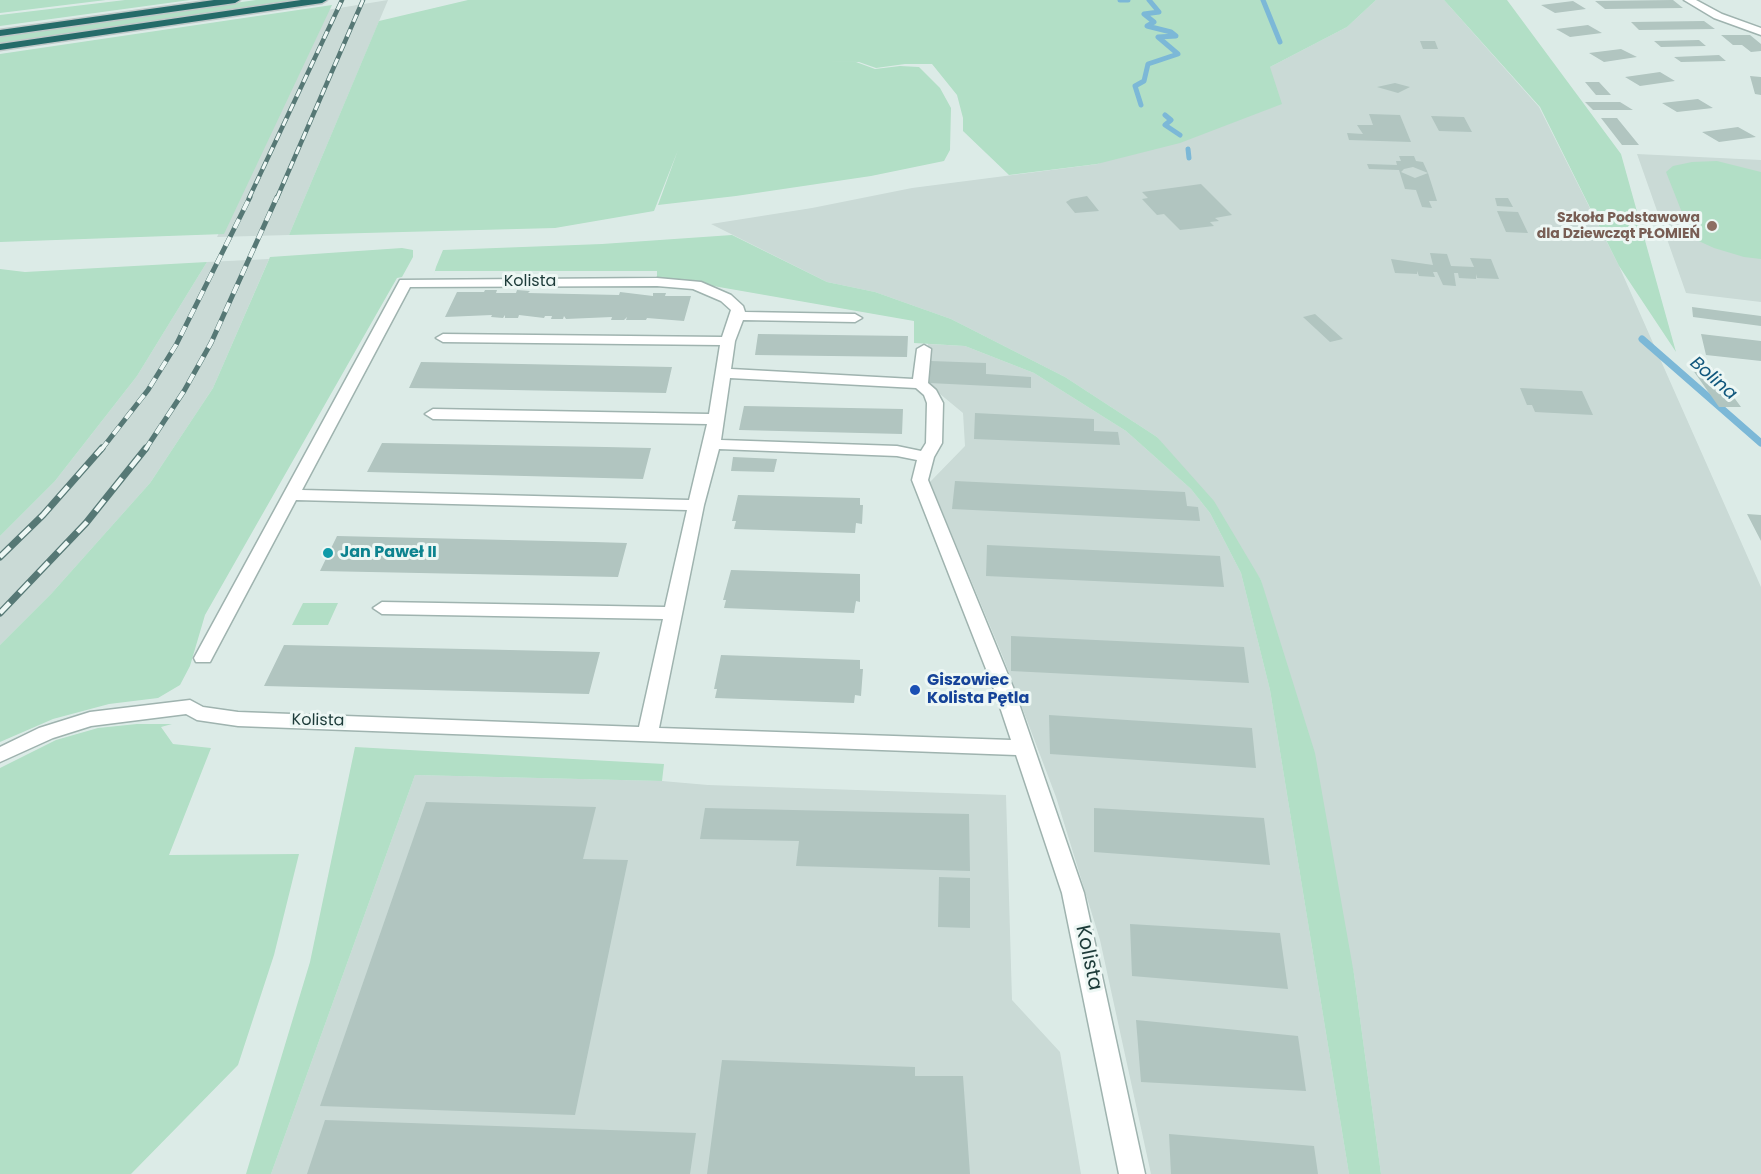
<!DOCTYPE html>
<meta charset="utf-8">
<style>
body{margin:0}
canvas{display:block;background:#dcebe7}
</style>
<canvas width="1761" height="1174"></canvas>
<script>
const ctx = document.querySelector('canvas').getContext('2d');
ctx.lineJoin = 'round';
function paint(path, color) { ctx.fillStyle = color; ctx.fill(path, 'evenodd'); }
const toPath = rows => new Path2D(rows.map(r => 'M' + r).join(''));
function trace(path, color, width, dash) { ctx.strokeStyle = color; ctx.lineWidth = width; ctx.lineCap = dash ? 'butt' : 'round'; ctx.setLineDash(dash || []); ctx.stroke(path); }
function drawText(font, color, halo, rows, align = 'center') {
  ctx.font = font + ' Poppins,sans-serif'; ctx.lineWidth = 6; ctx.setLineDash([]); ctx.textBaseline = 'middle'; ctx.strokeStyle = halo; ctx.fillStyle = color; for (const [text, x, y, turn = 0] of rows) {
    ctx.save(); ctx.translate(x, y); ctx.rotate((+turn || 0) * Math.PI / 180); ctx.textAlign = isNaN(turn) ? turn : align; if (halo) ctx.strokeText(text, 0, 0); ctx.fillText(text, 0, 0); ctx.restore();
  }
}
paint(toPath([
 [388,0,289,235,217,237,327,10],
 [1376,0,1444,0,1539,107,1619,266,1761,587,1761,1174,1381,1174,1354,974,1261,580,1157,437,1065,377,951,319,875,292,827,282,711,224,812,208,912,188,1098,164,1270,67,1347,27],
 [1637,154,1761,160,1761,302,1686,293],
 [269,259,213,388,150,483,51,594,0,645,0,536,55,481,137,376,207,262],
 [928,344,965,346,1034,373,1126,431,1191,489,1210,513,1241,573,1270,690,1349,1174,1151,1174,1100,940,1056,797,1003,657,930,482,965,446,963,413,928,384],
 [415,775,662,781,708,785,1006,795,1012,1000,1060,1052,1081,1174,271,1174]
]), '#cadad6');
paint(toPath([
 [0,0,106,0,0,13],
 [125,0,190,0,0,26,0,15],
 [256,0,299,0,0,43,0,36],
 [468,0,1376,0,1347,27,1270,67,1282,104,1180,143,1097,164,1009,175,963,131,963,118,957,95,932,64,905,64,876,68,859,62,810,61,856,62,875,69,900,66,919,67,940,88,951,108,950,150,944,161,871,176,736,196,658,205,678,150,654,211,555,228,289,235,379,21],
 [1444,0,1507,0,1621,154,1676,352,1619,266,1540,107],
 [332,5,224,234,0,242,0,54],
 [1717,161,1761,172,1761,259,1744,257,1714,248,1692,238,1666,172,1673,166,1692,162],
 [732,235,827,282,875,292,951,319,1065,377,1157,437,1214,501,1261,580,1315,753,1354,974,1381,1174,1349,1174,1270,690,1241,573,1210,513,1191,489,1126,431,1034,373,965,346,914,343,914,321,696,283,657,279,657,271,435,271,433,278,436,267,443,250,602,244],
 [402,248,413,250,413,257,402,277,397,278,205,615,190,666,180,685,158,698,109,704,53,719,0,742,0,645,51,594,150,483,213,388,270,257],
 [207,262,137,376,55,481,0,536,0,269,25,272],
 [303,603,338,603,328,625,292,625],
 [137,724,172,724,161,727,173,744,211,748,169,855,299,854,274,955,238,1065,131,1174,0,1174,0,768,56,740,98,728],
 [355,747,664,764,662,781,415,775,271,1174,246,1174,310,962]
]), '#b2dfc6');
trace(toPath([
 [1120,0,1128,0],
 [1263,0,1280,42],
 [1141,105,1135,86,1144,81,1148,64,1178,54,1158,37,1176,36,1171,32,1147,26,1154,22,1144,14,1159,12,1149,0],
 [1165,115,1171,120,1165,125,1180,135],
 [1188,149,1189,158]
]), '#7cb8d7', 5);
trace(toPath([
 [1642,339,1761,443]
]), '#7cb8d7', 7);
paint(toPath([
 [1673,0,1683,8,1605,9,1595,1],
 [1573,1,1586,9,1555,13,1541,5],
 [1704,21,1715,29,1639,30,1631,22],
 [1588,25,1602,33,1570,37,1556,29],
 [1721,35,1750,35,1761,44,1761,51,1751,52,1742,45,1733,45],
 [1699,40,1706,46,1661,47,1654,41],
 [1420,41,1435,41,1438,49,1423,49],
 [1621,49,1637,57,1604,62,1589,53],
 [1719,55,1726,61,1681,62,1674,57],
 [1660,72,1675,81,1640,86,1625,77],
 [1750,76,1761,77,1761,95,1755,94],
 [1585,82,1599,82,1611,95,1596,95],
 [1395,83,1410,87,1398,93,1377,87],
 [1698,99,1713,108,1677,112,1662,103],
 [1585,102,1620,102,1633,110,1593,110],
 [1369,114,1400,115,1411,142,1349,140,1347,133,1363,134,1357,125,1373,125],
 [1431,116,1464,117,1472,132,1439,131],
 [1601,118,1617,118,1639,145,1622,145],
 [1738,127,1756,137,1719,142,1702,132],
 [1399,156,1414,156,1416,161,1423,162,1428,173,1413,167,1404,169,1401,172,1415,178,1428,173,1437,201,1429,201,1432,208,1422,207,1416,190,1405,189,1399,170,1369,169,1367,164,1397,165,1396,161,1401,161],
 [1201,184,1232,215,1215,218,1219,221,1210,222,1214,226,1180,230,1164,214,1157,215,1142,199,1148,198,1142,192],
 [1087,196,1099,211,1075,213,1066,202,1071,199],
 [1495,198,1508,198,1513,207,1497,206],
 [1497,211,1518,212,1528,233,1506,232],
 [1430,253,1447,254,1451,266,1474,267,1470,258,1491,259,1499,279,1477,278,1476,274,1476,279,1459,278,1458,273,1454,273,1456,286,1443,285,1437,272,1433,272,1435,277,1419,276,1417,271,1417,274,1395,273,1391,259,1433,265],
 [485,290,497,290,496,293,516,293,517,290,530,291,528,293,619,295,620,292,653,296,653,293,666,293,665,296,691,296,684,321,647,318,646,320,626,320,627,317,624,320,611,320,612,317,566,319,564,316,563,319,551,319,552,316,545,316,544,318,519,315,518,318,505,318,505,315,503,318,491,317,492,315,445,317,457,292,484,292],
 [1692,307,1761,316,1761,326,1693,317],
 [1315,314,1343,339,1330,342,1303,317],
 [758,334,908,336,907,357,755,355],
 [1701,334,1761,341,1761,361,1706,355],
 [931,361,986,363,986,374,1031,377,1031,388,929,383],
 [421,362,672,367,666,393,409,388],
 [1690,366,1711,366,1741,407,1719,407],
 [1520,388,1582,391,1593,415,1535,412,1532,405,1527,405],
 [744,406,903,409,902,434,739,430],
 [975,413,1094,419,1094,431,1118,432,1120,445,974,439],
 [382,443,606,447,651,448,643,479,367,472],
 [733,457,777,459,774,472,731,471],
 [955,481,1185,492,1187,506,1198,507,1200,521,952,509],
 [738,495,860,498,860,505,863,505,862,524,856,523,855,533,734,529,736,521,732,521],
 [1747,514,1761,515,1761,541],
 [337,536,594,542,627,543,618,577,320,571],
 [987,545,1220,556,1224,587,986,576],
 [731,570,860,574,860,602,856,601,854,613,724,608,726,600,723,600],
 [1011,636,1244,647,1249,683,1011,671],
 [284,645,600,652,589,694,264,686],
 [721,655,860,660,860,669,863,669,861,696,855,695,854,703,715,698,717,689,714,689],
 [1049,715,1252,728,1256,768,1050,754],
 [426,802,596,807,583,859,628,860,575,1115,320,1106],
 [705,808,969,814,970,871,796,866,799,841,700,839],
 [1094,808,1264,818,1270,865,1094,852],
 [939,877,970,878,970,928,938,927],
 [1130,924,1280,933,1288,989,1132,976],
 [1136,1020,1298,1036,1306,1091,1141,1082],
 [722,1060,915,1067,915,1076,963,1076,970,1174,707,1174],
 [325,1120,696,1133,690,1174,307,1174],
 [1169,1134,1314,1146,1318,1174,1171,1174]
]), '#b1c5c0');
const minor = toPath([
 [1684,0,1696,0,1722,14,1761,28,1761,35,1714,18,1684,0],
 [657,278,701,282,731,295,743,306,745,312,855,314,862,318,855,322,743,320,735,341,731,369,913,379,917,349,924,345,931,349,928,383,936,390,943,403,942,443,934,457,928,480,1015,692,1084,893,1145,1174,1119,1174,1062,893,1016,755,238,726,197,720,186,714,91,726,53,738,0,762,0,747,39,728,90,712,190,700,203,707,238,712,639,727,663,619,382,614,373,608,382,602,665,607,687,510,296,500,210,662,196,662,194,658,400,280,657,278],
 [657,286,693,289,721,301,731,310,722,337,443,334,436,338,443,342,720,345,709,414,433,409,425,414,433,419,707,424,689,500,302,490,410,287,657,286],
 [730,378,916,388,924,395,927,403,926,443,921,451,897,446,721,440,730,378],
 [719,449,897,456,917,460,912,480,995,692,1011,740,659,728,704,505,719,449]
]);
const highway = toPath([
 [214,0,240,0,235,3,0,36,0,30,214,0],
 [301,0,327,0,322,3,0,50,0,44,301,0]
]);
trace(minor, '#9fb3af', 3);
trace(highway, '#c0c8c8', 3);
paint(minor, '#fff');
paint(highway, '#256b69');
const railFar2 = toPath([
 [249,198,342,0],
 [277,198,363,0]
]);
const railFar1 = toPath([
 [101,450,148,390,176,345,250,197],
 [145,450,184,391,211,343,277,197]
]);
const rail = toPath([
 [0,557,43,515,102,448],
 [0,613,86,523,146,448]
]);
trace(railFar2, '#567875', 4.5);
trace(railFar1, '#567875', 5);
trace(rail, '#567875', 7);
trace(railFar2, '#edf7f4', 3, [8]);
trace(railFar1, '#edf7f4', 4, [10]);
trace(rail, '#edf7f4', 4.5, [14]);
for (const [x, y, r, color] of [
 [1712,226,6,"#8d6e63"],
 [328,553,6,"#0f9aa8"],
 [915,690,6,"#1a4fb4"]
]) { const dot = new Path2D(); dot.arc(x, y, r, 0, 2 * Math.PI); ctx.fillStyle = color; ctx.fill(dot); trace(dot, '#edf7f4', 2); }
drawText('bold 14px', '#785e54', '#edf7f4', [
 ["Szkoła Podstawowa",1700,218],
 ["dla Dziewcząt PŁOMIEŃ",1700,234]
], 'right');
drawText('16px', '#1d3b39', '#edf7f4', [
 ["Kolista",530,282],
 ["Kolista",318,721,1]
]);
drawText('bold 16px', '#0d838f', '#edf7f4', [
 ["Jan Paweł II",340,553]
], 'left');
drawText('bold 16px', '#164399', '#edf7f4', [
 ["Giszowiec",927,681],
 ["Kolista Pętla",927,699]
], 'left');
drawText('italic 18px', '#11577d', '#edf7f4', [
 ["Bolina",1713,379,41]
]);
drawText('20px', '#1d3b39', '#edf7f4', [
 ["Kolista",1088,958,78]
]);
</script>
